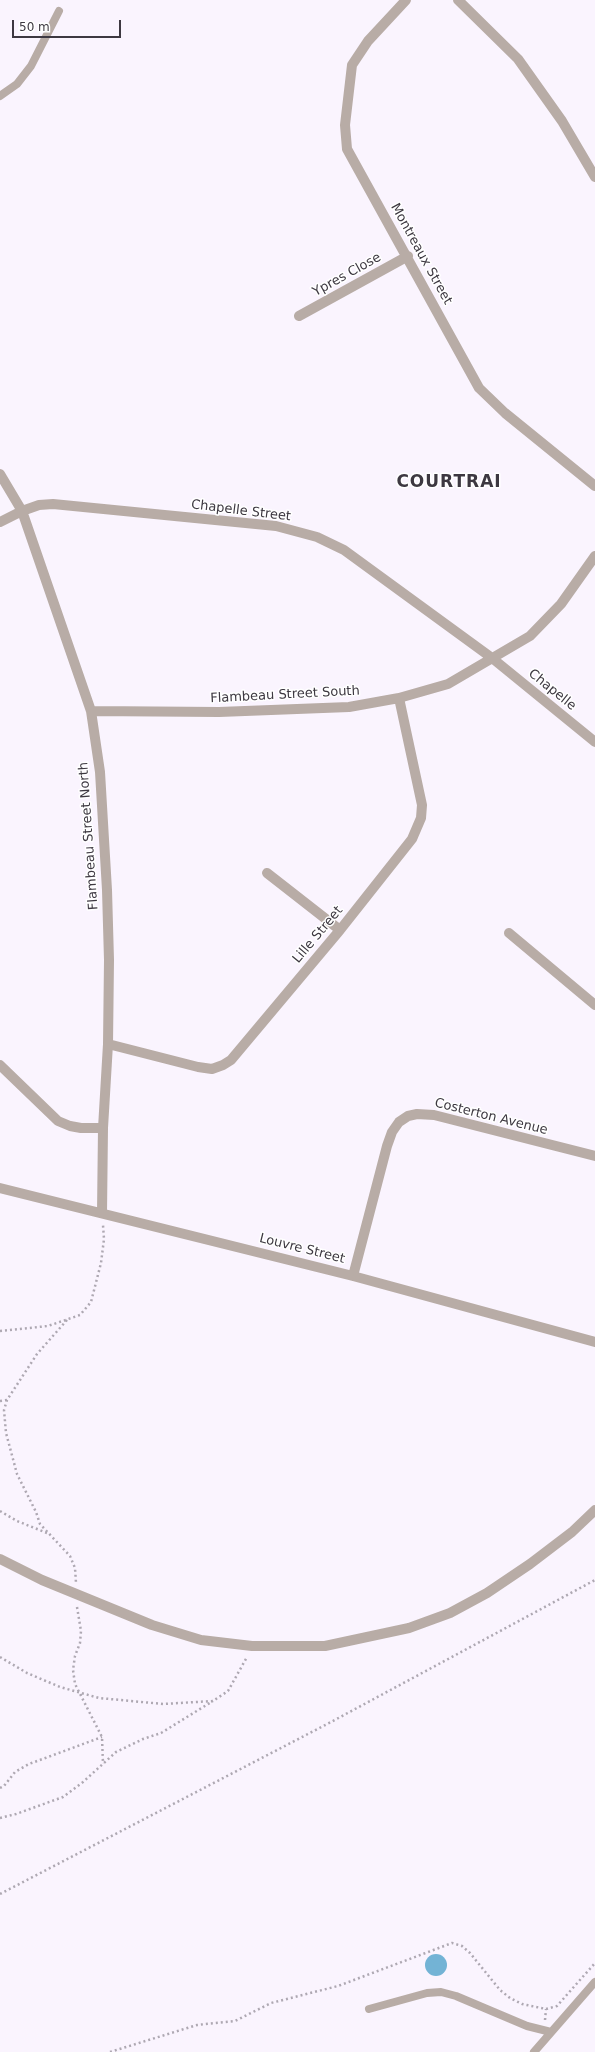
<!DOCTYPE html>
<style>
body{margin:0}
#map{position:relative;width:595px;height:2052px;overflow:hidden;background:#faf4fe;font-family:"DejaVu Sans",sans-serif}
canvas{display:block}
.scale{position:absolute;left:12px;top:20px;width:109px;height:18px;box-sizing:border-box;border:2px solid #3d3841;border-top:0;padding-left:5px;font-size:12px;line-height:14px;white-space:nowrap;color:#3d3841;-webkit-text-stroke:3px #fff;paint-order:stroke}
</style>
<div id="map">
<canvas width="595" height="2052"></canvas>
<div class="scale">50 m</div>
</div>
<script>
const ctx = document.querySelector('canvas').getContext('2d');
ctx.lineJoin = 'round';
function paint(path, color) { ctx.fillStyle = color; ctx.fill(path, 'evenodd'); }
const toPath = rows => new Path2D(rows.map(r => 'M' + r).join(''));
function trace(path, color, width, dash) { ctx.strokeStyle = color; ctx.lineWidth = width; ctx.lineCap = dash ? 'butt' : 'round'; ctx.setLineDash(dash || []); ctx.stroke(path); }
function drawText(font, color, halo, rows, align = 'center') {
  ctx.font = font + ' "DejaVu Sans",sans-serif'; ctx.lineWidth = 3; ctx.setLineDash([]); ctx.textBaseline = 'middle'; ctx.strokeStyle = halo; ctx.fillStyle = color; for (const [text, x, y, turn = 0] of rows) {
    ctx.save(); ctx.translate(x, y); ctx.rotate((+turn || 0) * Math.PI / 180); ctx.textAlign = isNaN(turn) ? turn : align; if (halo) ctx.strokeText(text, 0, 0); ctx.fillText(text, 0, 0); ctx.restore();
  }
}
paint(toPath([
 '425 1965a11 11 0 1 1 22 0a11 11 0 1 1-22 0Z'
]), '#73b3d5');
trace(toPath([
 [67,1320,37,1354,7,1400,4,1410,6,1433,17,1474,36,1512,40,1524,70,1556,75,1568,76,1583],
 [0,1331,48,1326,80,1315,91,1302,101,1263,104,1239,103,1225],
 [0,1401,7,1400],
 [0,1511,17,1521,47,1533],
 [77,1607,81,1631,80,1643,75,1656,73,1670,75,1684,102,1737,103,1764],
 [0,1657,27,1673,60,1687,99,1698,163,1704,213,1701,228,1691,247,1657],
 [0,1788,4,1786,15,1772,29,1764,102,1737],
 [0,1818,16,1814,63,1797,83,1782,116,1752,143,1739,161,1733,213,1701],
 [0,1894,331,1722,595,1580],
 [545,2020,546,2009],
 [110,2052,197,2025,235,2021,271,2003,338,1986,452,1943,462,1946,470,1953,500,1990,510,1998,522,2004,546,2009,557,2006,595,1963]
]), '#aea8b2', 2.5, [2, 3]);
trace(toPath([
 [0,96,17,84,31,66,59,11],
 [369,2009,427,1993,441,1992,456,1996,527,2026,551,2032],
 [534,2052,595,1982]
]), '#b8aca6', 8);
trace(toPath([
 [406,0,368,41,352,65,345,125,347,149,479,388,505,413,595,486],
 [458,0,518,59,562,121,595,177],
 [299,316,408,256],
 [0,474,22,511,91,711,100,772,107,890,109,960,108,1044,103,1128,102,1213],
 [0,522,22,511,39,505,53,504,276,526,317,537,344,550,492,658,595,742],
 [91,711,219,712,349,707,399,698,448,684,530,636,561,604,595,556],
 [267,873,340,930],
 [509,933,595,1005],
 [108,1044,198,1067,212,1069,223,1065,231,1060,340,930,412,839,421,818,422,805,399,698],
 [0,1065,58,1121,70,1126,81,1128,103,1128],
 [0,1188,353,1276,595,1342],
 [353,1276,387,1146,392,1132,399,1122,408,1116,417,1114,434,1115,595,1156],
 [0,1559,42,1580,152,1625,201,1640,252,1646,325,1646,409,1628,450,1613,487,1593,530,1564,572,1532,595,1510]
]), '#b8aca6', 10);
drawText('13px', '#3d3841', '#fff', [
 ["Montreaux Street",421,254,61],
 ["Ypres Close",347,275,-29],
 ["Chapelle Street",241,511,7],
 ["Chapelle",552,690,39],
 ["Flambeau Street South",285,695,-3],
 ["Flambeau Street North",89,836,-94],
 ["Lille Street",318,935,-50],
 ["Costerton Avenue",491,1117,14],
 ["Louvre Street",302,1249,14]
]);
ctx.letterSpacing = '1px';
drawText('bold 17px', '#3d3841', '#fff', [
 ["COURTRAI",449,483]
]);
ctx.letterSpacing = '0px';
</script>
